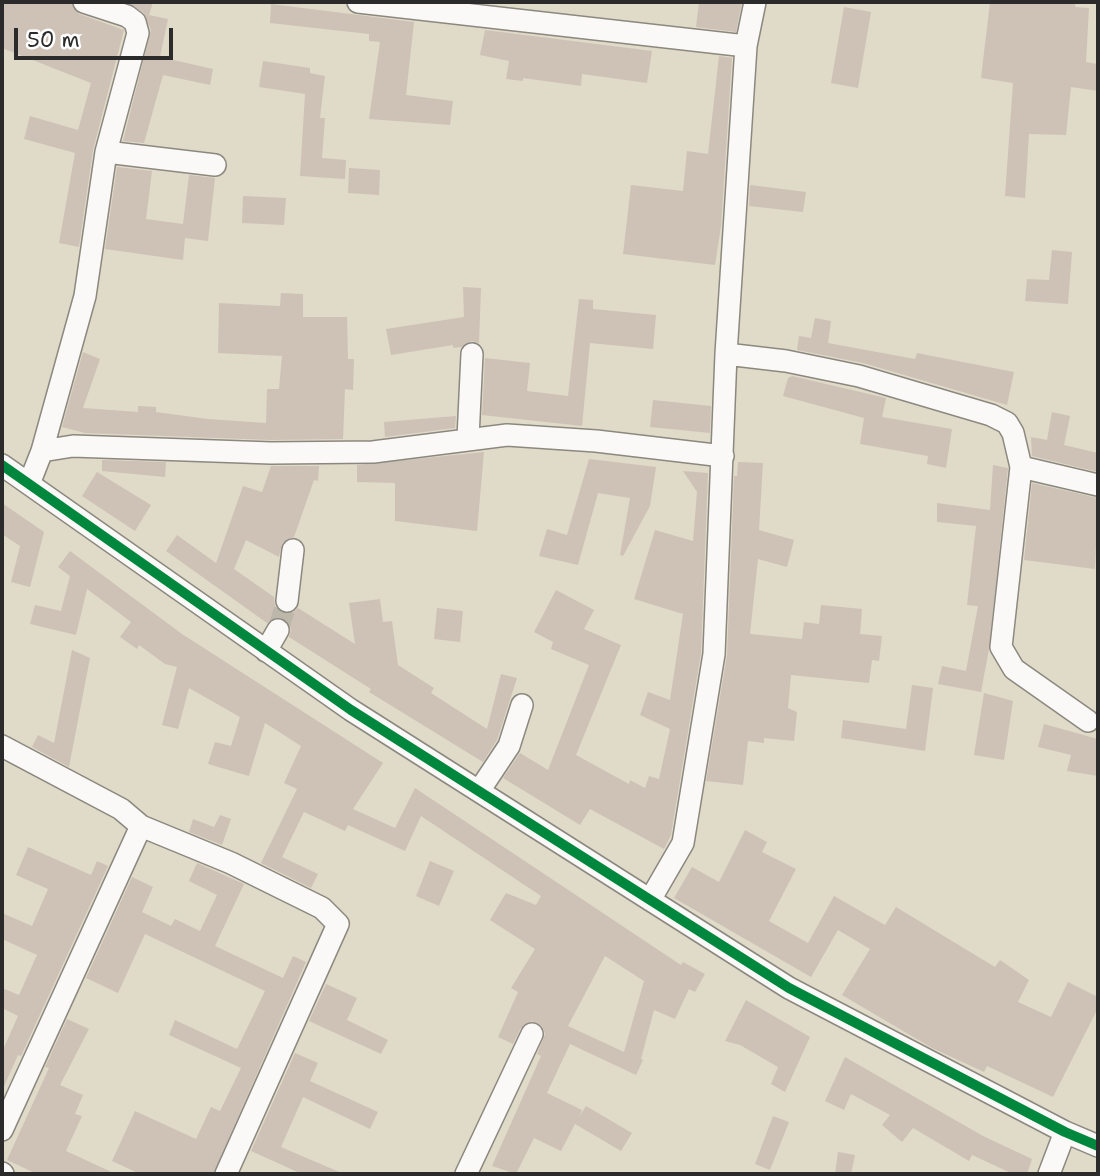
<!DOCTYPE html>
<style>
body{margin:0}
#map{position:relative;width:1100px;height:1176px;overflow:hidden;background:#e0dac8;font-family:"Shantell Sans",sans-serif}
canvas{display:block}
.frame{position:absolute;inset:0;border:4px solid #2b2b2b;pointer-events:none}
.scale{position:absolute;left:14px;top:28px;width:159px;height:32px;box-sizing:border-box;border:4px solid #2b2b2b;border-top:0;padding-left:9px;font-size:21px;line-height:24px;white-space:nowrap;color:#2b2b2b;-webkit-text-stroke:5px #fff;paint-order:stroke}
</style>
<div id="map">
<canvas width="1100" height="1176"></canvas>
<div class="frame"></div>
<div class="scale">50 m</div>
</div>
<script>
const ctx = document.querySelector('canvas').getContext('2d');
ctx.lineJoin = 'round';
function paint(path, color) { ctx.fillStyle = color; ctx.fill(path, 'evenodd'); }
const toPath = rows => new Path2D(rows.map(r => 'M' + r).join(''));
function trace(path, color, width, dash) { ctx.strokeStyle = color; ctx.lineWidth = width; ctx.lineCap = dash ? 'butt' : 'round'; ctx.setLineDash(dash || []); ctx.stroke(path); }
paint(toPath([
 [2,2,71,2,79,14,124,30,93,150,79,247,59,243,75,153,24,139,30,116,78,130,91,83,2,48],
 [126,2,153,2,149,15,168,19,160,57,213,69,210,85,163,75,144,143,123,141,151,30,143,12],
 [699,2,742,2,736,32,696,27],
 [990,2,1076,2,1075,7,1089,8,1086,62,1098,64,1098,91,1071,87,1066,135,1029,134,1025,198,1005,196,1013,83,981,78],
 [271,4,414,22,406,95,453,101,450,125,369,119,380,42,369,41,369,34,270,23],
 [844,7,871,12,858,88,831,83],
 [485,30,652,51,647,83,582,74,581,86,523,78,523,81,506,79,509,61,480,55],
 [719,56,732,58,721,226,715,265,623,254,631,185,683,191,687,151,708,154],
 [263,61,310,68,310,73,325,76,320,118,325,118,322,158,346,160,345,179,300,176,305,94,259,87],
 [117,167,152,171,146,219,183,224,189,175,215,178,208,241,185,238,183,260,105,249],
 [349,168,380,170,379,195,348,193],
 [750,185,806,192,803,212,749,206],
 [243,196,286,198,284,225,242,223],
 [1052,250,1072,252,1068,304,1025,301,1027,279,1049,280],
 [463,287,481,288,479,343,472,341,461,347,453,348,453,345,391,355,386,329,464,317],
 [281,293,303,294,303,317,347,317,348,359,354,359,353,390,345,389,343,439,271,440,85,433,62,427,83,352,100,359,83,408,138,412,138,406,156,407,156,412,208,419,266,423,267,389,279,389,282,356,218,353,219,303,280,306],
 [579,299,593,300,593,309,656,315,653,349,590,343,582,426,482,415,485,358,530,363,527,391,568,396],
 [815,318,831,321,828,343,915,359,917,353,1014,372,1007,405,863,363,797,350,799,336,811,338],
 [792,376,886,398,882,417,952,429,946,468,927,464,928,456,860,444,864,418,783,396,788,378],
 [653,400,711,406,710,433,650,427],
 [1052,412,1070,416,1064,445,1098,453,1098,472,1032,456,1031,437,1047,440],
 [456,416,455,428,385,437,384,422],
 [484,452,477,531,395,521,395,483,357,482,357,465],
 [589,459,656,467,650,506,623,556,620,555,630,498,598,493,578,565,539,556,547,529,567,535],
 [102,460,166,462,165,477,102,471],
 [738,462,763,463,759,530,794,540,787,567,758,559,750,634,802,639,804,622,819,624,821,605,862,609,860,634,882,636,879,661,872,660,869,683,791,675,788,708,797,712,794,741,764,738,764,743,748,741,743,785,706,781,727,655,734,476,737,476],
 [993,465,1008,468,989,649,981,692,938,684,942,666,966,671,978,606,967,605,976,526,937,522,937,503,990,510],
 [271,466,319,466,318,481,314,480,294,537,282,543,279,557,246,540,234,569,274,597,275,606,280,612,292,613,298,608,355,644,349,603,380,599,383,622,392,621,398,665,434,688,431,693,487,729,501,674,517,678,497,740,483,762,369,692,371,689,289,637,291,629,285,619,277,617,267,623,166,551,177,535,216,563,243,486,262,492],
 [683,471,708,473,701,653,671,835,664,849,590,809,580,825,503,778,520,753,548,770,589,665,551,649,553,642,534,632,556,590,594,610,584,629,621,645,576,755,629,784,630,780,645,788,649,776,659,779,670,729,640,715,648,692,670,700,683,614,634,599,655,530,693,541,697,492],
 [97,472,151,505,135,531,82,496],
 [1032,483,1098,498,1095,569,1024,560],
 [2,503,44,532,30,587,11,582,20,546,2,534],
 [70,551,182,634,383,763,353,809,395,828,415,788,681,965,683,962,705,974,695,992,689,989,675,1019,654,1010,641,1059,643,1060,636,1075,570,1044,547,1093,582,1110,579,1117,586,1106,632,1133,621,1151,575,1124,561,1151,534,1138,516,1174,492,1166,541,1056,537,1054,545,1034,542,1026,532,1021,521,1028,513,1044,498,1037,518,992,511,988,535,949,490,920,506,893,536,905,541,896,421,816,405,851,348,825,345,831,304,812,282,857,318,874,311,888,261,863,297,789,284,783,301,746,265,723,249,776,208,764,215,742,231,746,240,717,189,688,178,729,162,725,177,667,165,664,139,645,137,649,120,637,131,622,87,589,76,635,30,624,35,605,61,611,70,576,58,567],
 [605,956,644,981,624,1052,568,1026],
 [437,608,463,611,460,642,434,639],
 [72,650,90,658,69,767,32,747,38,735,54,743],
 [912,685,933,688,925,751,841,738,843,720,906,729],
 [984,693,1013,701,1004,760,974,755],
 [1044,724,1098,739,1098,776,1067,771,1071,755,1038,747],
 [220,815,231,819,222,845,189,832,193,819,214,827],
 [745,830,767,842,762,852,796,869,769,921,808,943,834,896,885,925,896,907,995,967,1000,960,1029,980,1018,1002,1051,1017,1068,982,1098,997,1098,1008,1053,1097,987,1066,984,1072,932,1048,842,995,870,949,838,930,811,977,674,898,692,867,719,882],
 [28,847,91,875,97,861,108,866,21,1056,18,1055,2,1091,2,1052,18,1016,2,1008,2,988,19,995,37,955,2,939,2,913,32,926,48,889,16,875],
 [430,861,454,871,439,906,416,896],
 [197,863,244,884,215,946,283,978,293,956,306,962,213,1174,140,1174,112,1161,135,1111,196,1139,211,1107,220,1111,241,1068,169,1035,175,1020,237,1049,265,991,145,934,118,993,86,978,132,877,153,887,142,912,171,926,175,919,200,931,217,895,189,881],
 [326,984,357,998,347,1020,388,1040,381,1054,309,1021],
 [746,1000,810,1037,785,1092,771,1084,778,1067,740,1045,725,1041],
 [67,1019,89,1029,60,1085,83,1095,75,1114,82,1116,66,1151,116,1174,37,1174,7,1160,49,1068,45,1067],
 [295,1053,318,1063,310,1081,378,1112,370,1129,303,1097,281,1147,344,1174,302,1174,251,1151],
 [845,1057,983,1136,1032,1159,1027,1174,1013,1174,972,1155,969,1161,913,1128,902,1142,882,1125,890,1115,851,1094,844,1110,825,1101],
 [773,1116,789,1122,770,1170,755,1164],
 [838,1152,855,1155,851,1174,835,1174]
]), '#cec2b7');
trace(toPath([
 [278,630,287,601]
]), '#bcb7a9', 21, [21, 10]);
const minor = toPath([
 [358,2,746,46,726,354,714,654,683,843,650,900],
 [746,46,755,2],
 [106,152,215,165],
 [726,354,786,361,859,376,991,415,1007,423,1013,433,1021,467,1001,647,1014,669,1088,721],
 [468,438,472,354],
 [42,451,73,446,271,453,373,452,507,435,596,441,723,456],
 [2,465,351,710,789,988,1065,1132,1098,1146],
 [1021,467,1098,485],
 [29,484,42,451,85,296,106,152,138,33,135,22,127,16,84,2],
 [287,601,293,550],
 [266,651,278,630],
 [2,746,121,809,141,826,231,863,322,908,338,924,226,1174],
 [479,791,509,746,522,705],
 [2,1130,141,826],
 [2,1173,3,1174],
 [466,1174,532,1034],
 [1049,1174,1065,1132]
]);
trace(minor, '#8b887f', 24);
trace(minor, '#faf9f7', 21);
trace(toPath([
 [2,465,351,710,789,988,1065,1132,1098,1146]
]), '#00873e', 10);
</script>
